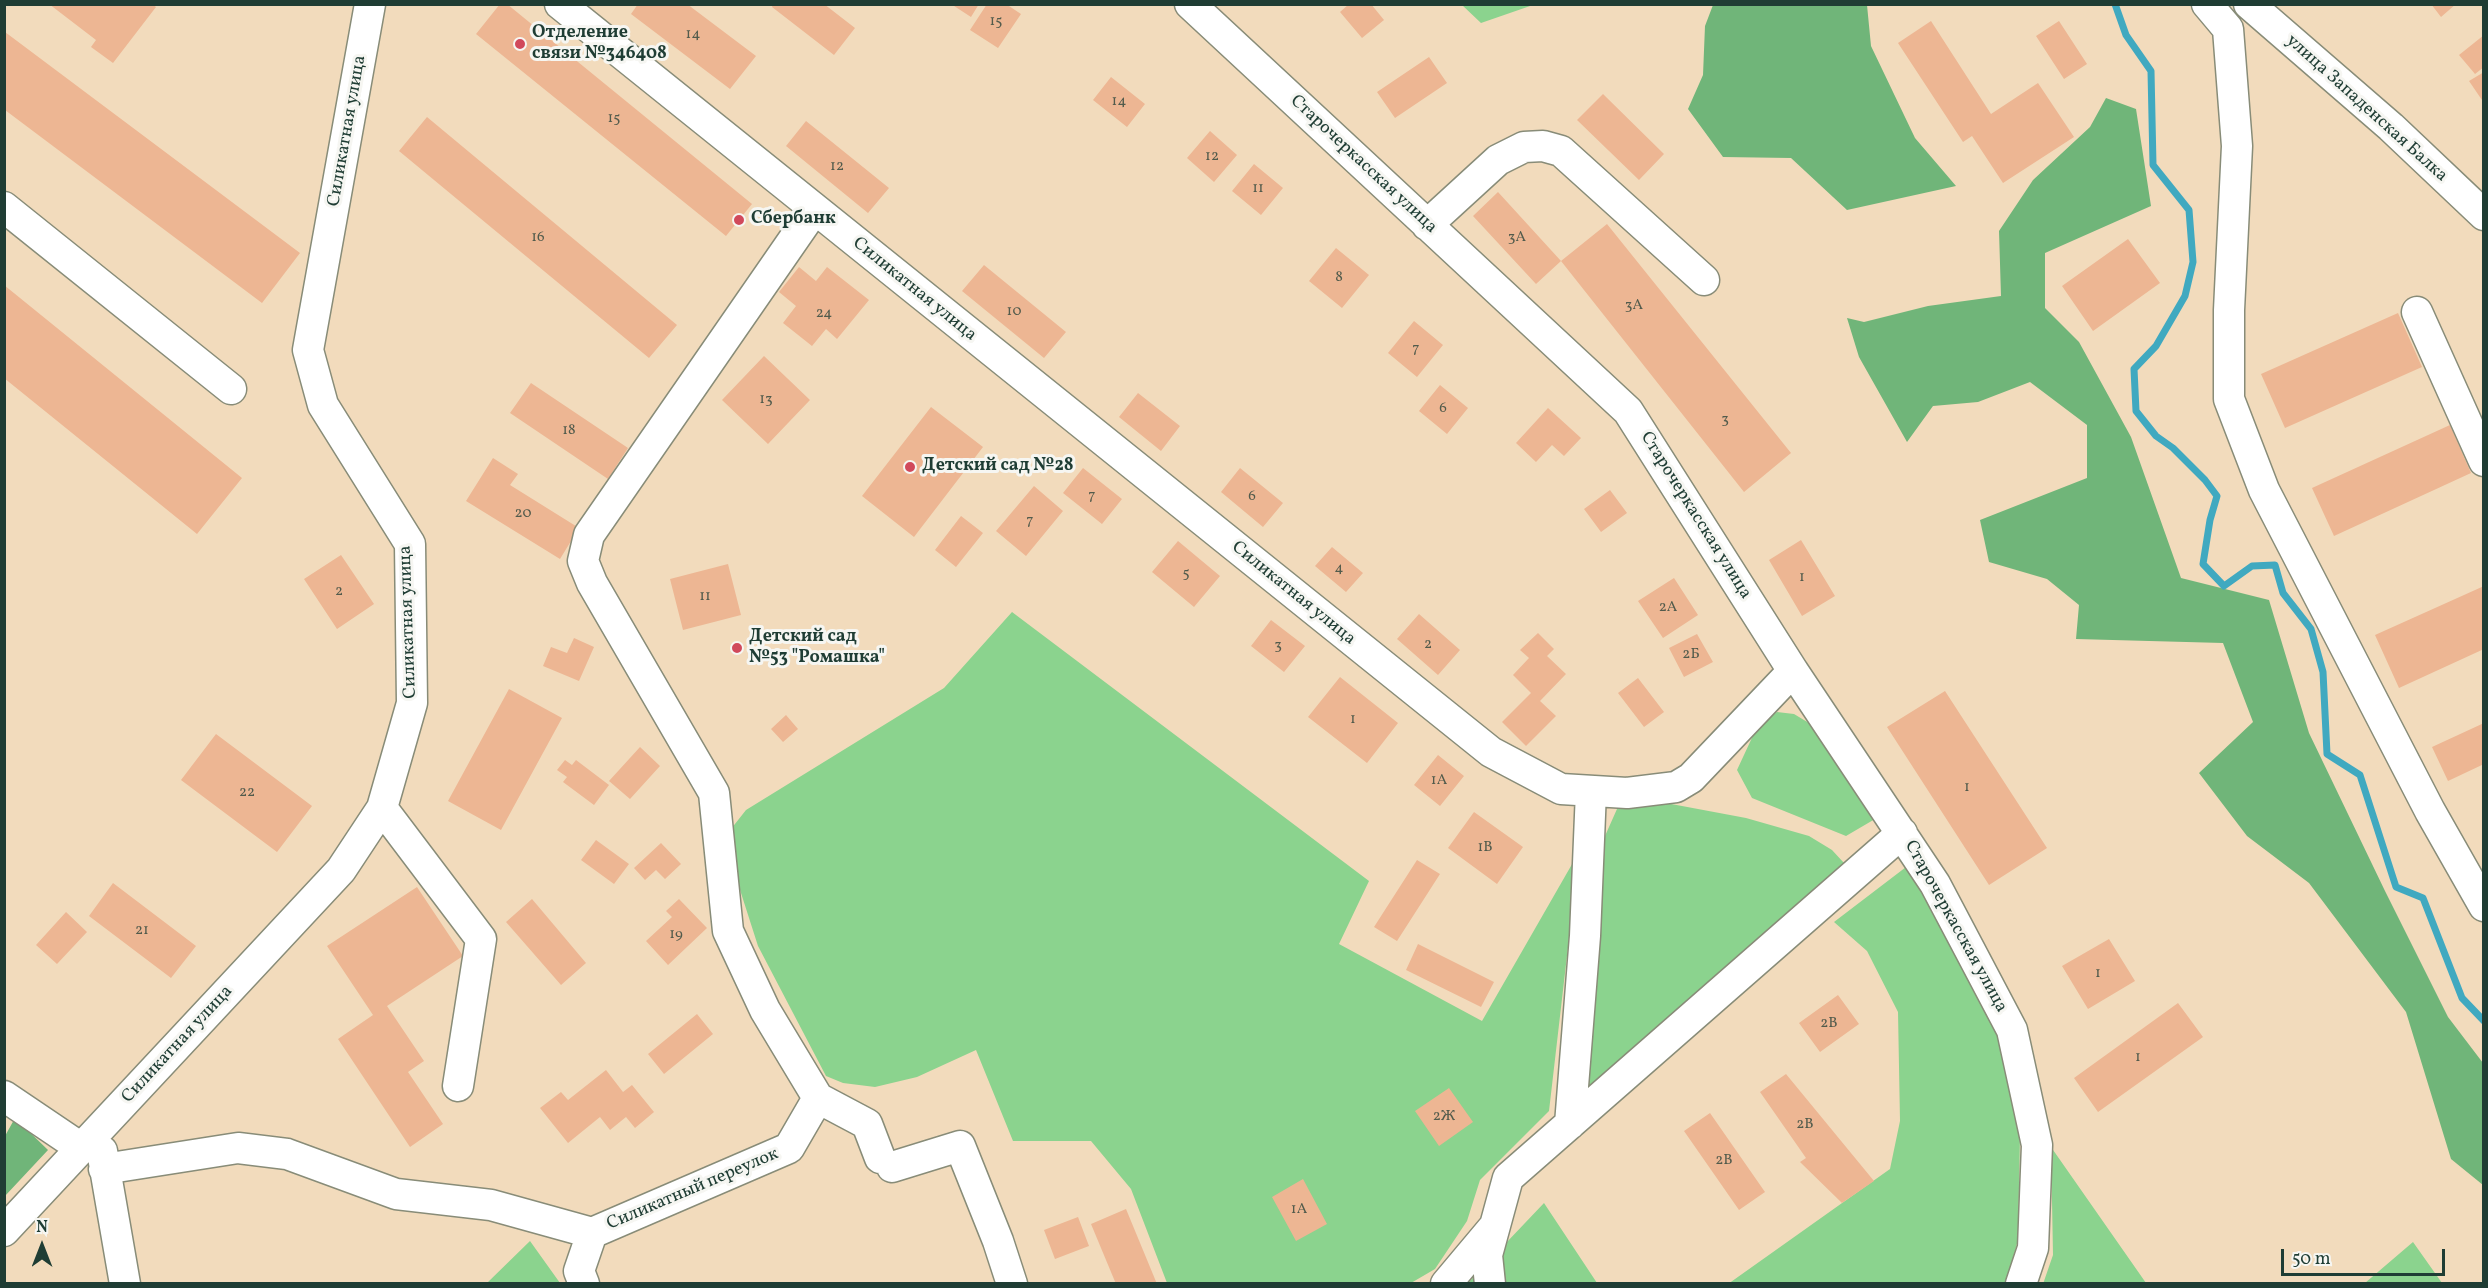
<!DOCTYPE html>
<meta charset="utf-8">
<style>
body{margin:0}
#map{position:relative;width:2488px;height:1288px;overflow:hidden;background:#f2dbbc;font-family:Vollkorn,serif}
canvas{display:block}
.frame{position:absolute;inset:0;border:6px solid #1f3d34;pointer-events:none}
.north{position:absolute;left:12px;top:1216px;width:60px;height:60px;-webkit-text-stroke:4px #f6f6f2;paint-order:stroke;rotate:0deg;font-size:16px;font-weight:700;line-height:24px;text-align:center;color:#1f3d34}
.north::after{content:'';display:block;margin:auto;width:21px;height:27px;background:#1f3d34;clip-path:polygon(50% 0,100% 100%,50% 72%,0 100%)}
.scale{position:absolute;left:2281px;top:1249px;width:164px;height:27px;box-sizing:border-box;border:3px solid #1f3d34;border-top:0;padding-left:8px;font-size:18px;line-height:21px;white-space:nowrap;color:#1f3d34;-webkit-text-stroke:4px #f6f6f2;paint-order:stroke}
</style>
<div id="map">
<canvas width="2488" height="1288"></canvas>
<div class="frame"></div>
<div class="north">N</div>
<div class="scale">50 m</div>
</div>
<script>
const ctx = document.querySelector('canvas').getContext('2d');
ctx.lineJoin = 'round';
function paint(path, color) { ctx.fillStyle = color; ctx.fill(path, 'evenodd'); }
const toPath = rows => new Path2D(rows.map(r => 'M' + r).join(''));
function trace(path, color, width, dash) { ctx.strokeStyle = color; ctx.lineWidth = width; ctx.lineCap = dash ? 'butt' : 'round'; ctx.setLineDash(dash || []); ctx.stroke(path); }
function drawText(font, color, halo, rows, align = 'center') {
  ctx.font = font + ' Vollkorn,serif'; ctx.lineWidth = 6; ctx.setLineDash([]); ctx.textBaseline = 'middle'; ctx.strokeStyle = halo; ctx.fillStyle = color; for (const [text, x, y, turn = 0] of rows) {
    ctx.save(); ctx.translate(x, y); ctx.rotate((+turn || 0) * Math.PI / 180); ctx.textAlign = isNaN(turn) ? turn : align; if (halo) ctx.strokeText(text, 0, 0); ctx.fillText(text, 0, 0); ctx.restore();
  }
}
paint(toPath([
 [1462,5,1533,5,1481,23],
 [1012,612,1369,881,1339,944,1482,1021,1579,852,1549,1111,1480,1180,1467,1221,1435,1269,1411,1283,1167,1283,1131,1189,1091,1141,1013,1141,976,1050,917,1077,875,1087,843,1083,826,1076,758,946,733,868,731,829,746,810,944,688],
 [1777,712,1794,714,1809,723,1834,753,1875,819,1846,836,1752,798,1737,770,1757,727],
 [1650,800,1746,818,1809,836,1832,850,1844,863,1838,878,1601,1081,1589,1085,1605,836,1617,809,1631,802],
 [1910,864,1999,1037,2020,1136,2018,1240,2006,1283,1728,1284,1890,1169,1900,1121,1898,1012,1867,951,1834,922],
 [2051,1147,2146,1283,2043,1284,2053,1255],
 [1544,1203,1597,1283,1467,1284],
 [530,1241,560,1283,487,1283],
 [2413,1242,2442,1283,2365,1283]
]), '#8bd38e');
paint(toPath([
 [1713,5,1867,5,1871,46,1915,138,1956,186,1847,210,1791,158,1723,157,1688,109,1703,75,1705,26],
 [2106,98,2136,109,2151,206,2045,253,2045,308,2079,342,2131,437,2181,578,2269,600,2309,733,2385,891,2448,1017,2483,1063,2483,1185,2451,1159,2406,1012,2309,883,2247,836,2199,773,2253,722,2223,643,2076,639,2079,605,2047,579,1989,562,1980,520,2087,478,2087,425,2030,382,1978,402,1933,406,1907,442,1859,357,1847,318,1864,322,1928,306,2001,296,1999,231,2033,180,2090,127],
 [15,1118,48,1150,5,1196,5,1136]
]), '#70b579');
trace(toPath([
 [2115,4,2126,35,2151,71,2153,165,2189,210,2193,262,2185,296,2156,346,2134,369,2136,411,2156,436,2173,448,2205,480,2217,496,2210,520,2203,564,2224,586,2252,566,2275,565,2283,593,2311,629,2323,672,2327,754,2360,775,2396,887,2423,898,2462,998,2484,1021]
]), '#40a9c0', 7);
paint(toPath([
 [49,4,152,4,156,7,113,63,91,47,96,40],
 [500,4,507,4,752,204,726,236,476,34],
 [638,4,687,4,756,56,730,89,631,14],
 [773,4,824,4,855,28,834,55,772,7],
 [951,4,979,4,971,17],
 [987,4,1006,4,1021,14,998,48,970,30],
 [1349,4,1371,4,1384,20,1362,38,1340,12],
 [2431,4,2456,4,2441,17],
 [1931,21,1991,114,2038,83,2074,137,2003,183,1972,136,1963,142,1898,43],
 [2059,21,2087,64,2064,79,2036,36],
 [5,32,300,253,262,303,5,110],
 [2484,35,2484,67,2475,74,2459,55],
 [1429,57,1447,83,1395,118,1377,92],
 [2484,72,2484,103,2469,81],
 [1111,77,1145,104,1127,127,1093,100],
 [1603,94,1664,154,1639,180,1577,120],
 [427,117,677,325,649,358,399,151],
 [806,121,889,188,868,213,786,146],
 [1210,131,1237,155,1214,182,1187,158],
 [1254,164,1283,188,1261,215,1232,191],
 [1498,192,1561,261,1536,284,1473,216],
 [1607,224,1791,453,1744,492,1561,261],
 [2128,239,2160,283,2093,331,2062,286],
 [1336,248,1369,275,1342,308,1309,281],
 [984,265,1066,332,1044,358,962,291],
 [799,267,816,281,827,267,869,300,837,339,826,329,812,346,783,323,796,306,779,292],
 [4,285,242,478,197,534,4,378],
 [2398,313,2422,367,2285,428,2261,374],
 [1414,321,1443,345,1417,377,1388,353],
 [764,356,810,400,768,444,722,400],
 [531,383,628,448,608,479,510,413],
 [1440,385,1468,408,1447,434,1419,411],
 [1138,393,1180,426,1161,451,1119,417],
 [931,407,983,447,914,537,862,496],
 [1548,408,1581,438,1564,456,1552,445,1536,462,1516,443],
 [2450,425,2471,473,2334,536,2312,488],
 [493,458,518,474,510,485,579,528,560,559,466,501],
 [1083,468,1122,499,1102,524,1063,493],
 [1240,468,1283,503,1263,527,1221,492],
 [1034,486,1063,511,1026,556,996,531],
 [1610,490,1627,513,1601,532,1584,509],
 [961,516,983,533,956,567,935,550],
 [1801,540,1835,596,1802,616,1769,560],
 [1178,541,1220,576,1194,607,1152,572],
 [1332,547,1363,573,1346,592,1315,566],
 [341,555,374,604,337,629,304,579],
 [728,564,741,615,683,630,670,579],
 [1674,578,1698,615,1663,638,1638,601],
 [2484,586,2484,649,2399,688,2375,635],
 [1419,614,1460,650,1438,675,1397,639],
 [1271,620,1305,646,1284,672,1251,646],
 [1538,633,1554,649,1547,656,1566,674,1540,701,1556,716,1526,746,1502,722,1531,693,1513,675,1529,658,1520,650],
 [1697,634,1713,662,1684,677,1669,648],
 [574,638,594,647,579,681,543,666,551,647,567,653],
 [1340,677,1398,723,1367,763,1308,717],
 [1638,678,1664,712,1644,727,1618,693],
 [509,689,562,718,501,830,448,801],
 [1945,691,2047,848,1989,885,1887,727],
 [786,715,798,729,783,742,771,729],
 [2484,723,2484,764,2448,781,2432,747],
 [216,734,312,806,277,852,181,780],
 [640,747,660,766,630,799,609,781],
 [1438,755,1464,776,1440,806,1414,785],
 [565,760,572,765,576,760,609,785,594,805,563,782,567,777,557,770],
 [1474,812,1523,847,1497,884,1448,848],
 [596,840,629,864,614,884,581,860],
 [661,843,681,864,665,879,656,870,645,880,634,868],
 [1417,860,1440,874,1397,941,1374,927],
 [113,883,196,946,171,978,89,916],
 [417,887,463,956,387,1006,424,1061,408,1072,443,1124,410,1147,338,1039,373,1015,327,946],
 [532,899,586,963,561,985,506,922],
 [679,899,707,928,668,965,646,941,672,917,666,911],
 [66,912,87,932,57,964,36,945],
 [2109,939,2135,981,2088,1009,2062,966],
 [1418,944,1494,982,1481,1007,1406,970],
 [1838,995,1859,1024,1820,1052,1799,1023],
 [2178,1003,2203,1037,2098,1112,2074,1078],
 [697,1014,713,1034,664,1074,648,1054],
 [606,1070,623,1092,632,1085,654,1112,635,1128,626,1117,610,1130,600,1117,568,1143,540,1108,561,1092,568,1100],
 [1786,1074,1874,1181,1842,1203,1800,1162,1806,1158,1760,1092],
 [1449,1088,1473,1122,1439,1146,1415,1111],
 [1710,1113,1765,1192,1739,1210,1684,1131],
 [1303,1179,1327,1224,1296,1241,1272,1197],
 [1126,1209,1157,1284,1116,1284,1091,1224],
 [1078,1217,1089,1246,1055,1259,1044,1230]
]), '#edb693');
const minor = toPath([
 [560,4,1491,752,1561,789,1627,793,1676,787,1691,778,1793,671],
 [1190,4,1628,411,1793,671,1935,884,2012,1030,2037,1145,2033,1248,2021,1284],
 [2207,4,2228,29,2237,146,2229,310,2229,399,2264,490,2430,811,2484,906],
 [2249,4,2391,127,2484,215],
 [4,207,231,389],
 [814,210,589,535,583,561,592,583,714,793,728,931,765,1010,818,1098],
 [1427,225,1498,160,1524,147,1543,146,1561,151,1704,280],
 [2417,312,2484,461],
 [382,808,481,939,458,1086],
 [4,1096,81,1148],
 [818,1098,867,1124,880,1158],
 [1570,1124,1585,936,1591,791],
 [102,1151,125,1284],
 [892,1167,960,1146,998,1241,1012,1284],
 [104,1169,238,1148,287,1154,396,1194,491,1205,592,1233],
 [4,1231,341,870,382,808,412,703,410,544,323,405,308,350,370,4],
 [584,1284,579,1271,592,1233,789,1148,818,1098],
 [1446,1284,1493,1228],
 [1490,1284,1487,1255,1508,1178,1902,833]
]);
trace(minor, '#888c78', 33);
trace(minor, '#fff', 30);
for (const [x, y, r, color] of [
 [520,44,6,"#d1495b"],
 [739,220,6,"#d1495b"],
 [910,467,6,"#d1495b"],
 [737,648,6,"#d1495b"]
]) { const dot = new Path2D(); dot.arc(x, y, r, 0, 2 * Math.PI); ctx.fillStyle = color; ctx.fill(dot); trace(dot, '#f6f6f2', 2); }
drawText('15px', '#525b4c', null, [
 ["15",996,22],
 ["14",693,35],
 ["14",1119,102],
 ["15",614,119],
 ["12",1212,157],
 ["12",837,167],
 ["11",1258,189],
 ["16",538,238],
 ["3А",1517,238],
 ["8",1339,278],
 ["3А",1634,306],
 ["10",1014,312],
 ["24",824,314],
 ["7",1416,349],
 ["13",766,400],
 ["6",1443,409],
 ["3",1725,420],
 ["18",569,431],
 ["7",1092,496],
 ["6",1252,497],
 ["20",523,514],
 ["7",1030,521],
 ["4",1339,569],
 ["5",1186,574],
 ["1",1802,578],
 ["2",339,592],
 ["11",705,597],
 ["2А",1668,608],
 ["2",1428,645],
 ["3",1278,646],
 ["2Б",1691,655],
 ["1",1353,720],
 ["1А",1439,781],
 ["1",1967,788],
 ["22",247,793],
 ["1В",1485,848],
 ["21",142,931],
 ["19",676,935],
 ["1",2098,974],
 ["2В",1829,1024],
 ["1",2138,1058],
 ["2Ж",1444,1117],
 ["2В",1805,1125],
 ["2В",1724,1161],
 ["1А",1299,1210]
]);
drawText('bold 18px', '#1f3d34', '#f6f6f2', [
 ["Отделение",532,34],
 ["связи №346408",532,55],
 ["Сбербанк",751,220],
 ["Детский сад №28",922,467],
 ["Детский сад",749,638],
 ["№53 \"Ромашка\"",749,659]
], 'left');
drawText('18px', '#1f3d34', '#f6f6f2', [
 ["улица Западенская Балка",2366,109,42],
 ["Силикатная улица",348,131,-80],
 ["Старочеркасская улица",1363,165,43],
 ["Силикатная улица",914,290,39],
 ["Старочеркасская улица",1695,516,58],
 ["Силикатная улица",1293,594,39],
 ["Силикатная улица",409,622,-92],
 ["Старочеркасская улица",1955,927,61],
 ["Силикатная улица",178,1045,-47],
 ["Силикатный переулок",693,1190,-23]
]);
</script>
